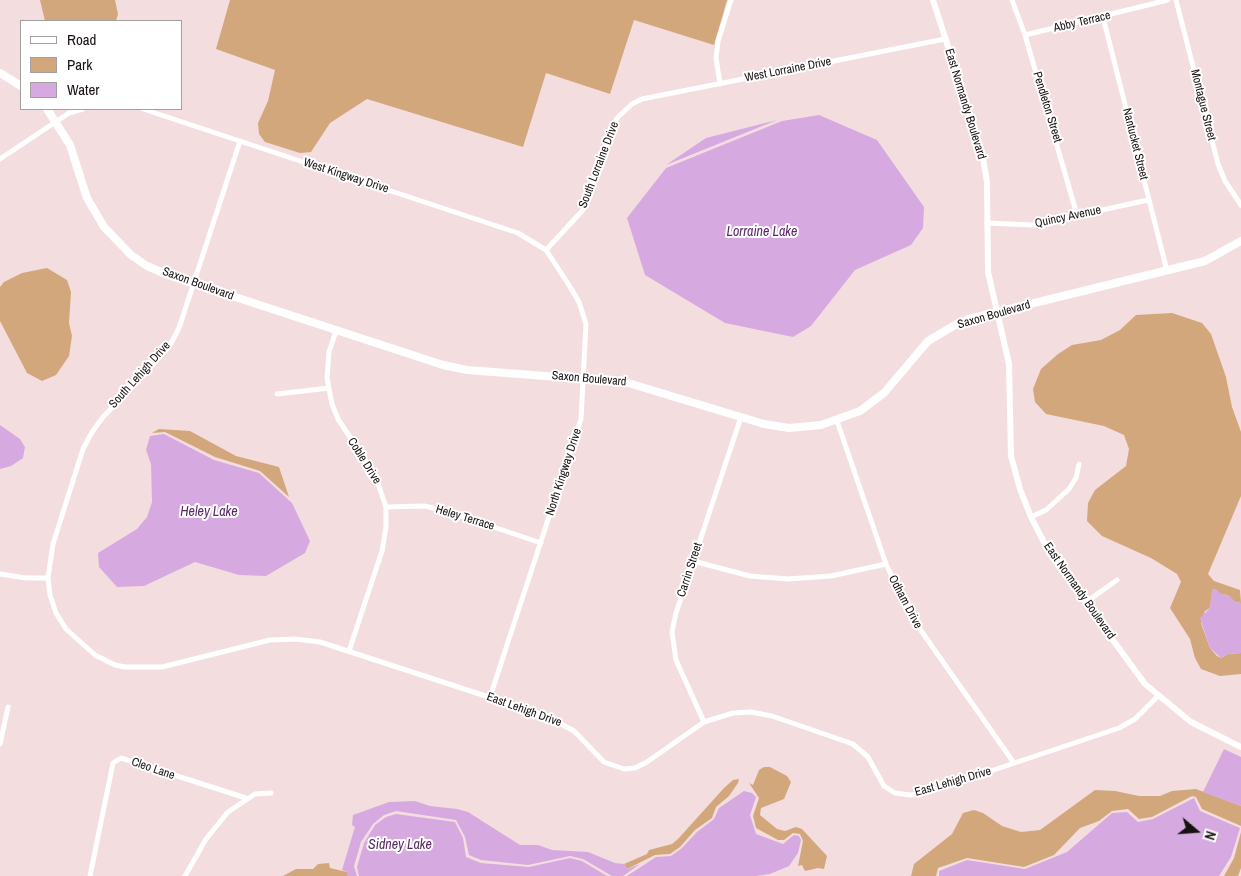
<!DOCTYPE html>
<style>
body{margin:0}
#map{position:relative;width:1241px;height:876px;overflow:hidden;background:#f4dddf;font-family:"Archivo Narrow",sans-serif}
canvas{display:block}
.legend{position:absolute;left:20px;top:20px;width:162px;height:90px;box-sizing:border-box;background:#fff;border:1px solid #a3a0a0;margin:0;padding:6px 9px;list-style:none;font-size:15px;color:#181111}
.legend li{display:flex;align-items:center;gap:10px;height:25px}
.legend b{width:25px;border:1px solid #a3a0a0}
.north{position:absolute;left:1171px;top:806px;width:50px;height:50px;-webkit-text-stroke:4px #fff;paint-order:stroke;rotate:108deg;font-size:14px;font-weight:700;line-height:20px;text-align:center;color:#181111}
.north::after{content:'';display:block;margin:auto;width:18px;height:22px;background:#181111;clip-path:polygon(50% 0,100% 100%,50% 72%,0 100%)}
</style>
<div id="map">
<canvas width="1241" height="876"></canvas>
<ul class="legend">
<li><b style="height:6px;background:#fff"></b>Road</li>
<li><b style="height:14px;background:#d2a77c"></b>Park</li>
<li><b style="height:14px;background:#d6aae0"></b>Water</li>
</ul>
<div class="north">N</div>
</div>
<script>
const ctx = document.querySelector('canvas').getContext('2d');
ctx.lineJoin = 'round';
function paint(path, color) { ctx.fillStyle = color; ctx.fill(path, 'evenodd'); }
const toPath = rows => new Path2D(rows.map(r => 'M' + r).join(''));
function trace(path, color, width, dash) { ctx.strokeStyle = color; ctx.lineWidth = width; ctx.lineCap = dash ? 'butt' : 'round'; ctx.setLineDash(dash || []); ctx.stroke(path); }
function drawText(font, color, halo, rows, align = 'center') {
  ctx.font = font + ' "Archivo Narrow",sans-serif'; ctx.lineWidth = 4; ctx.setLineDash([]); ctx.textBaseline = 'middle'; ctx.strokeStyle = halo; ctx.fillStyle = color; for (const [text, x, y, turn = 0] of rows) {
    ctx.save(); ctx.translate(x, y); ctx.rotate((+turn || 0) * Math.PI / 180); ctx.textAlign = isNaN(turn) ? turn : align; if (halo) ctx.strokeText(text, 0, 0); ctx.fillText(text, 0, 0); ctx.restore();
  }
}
paint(toPath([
 [40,0,115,0,118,14,116,21,45,21],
 [230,0,727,0,714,45,634,20,610,94,546,73,523,147,367,99,330,123,311,152,300,153,265,142,259,134,258,123,268,101,275,70,216,49],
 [47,268,67,280,71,292,69,323,72,336,69,356,56,375,42,381,27,373,0,321,0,287,4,282,22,273],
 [1172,313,1202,323,1211,334,1226,377,1232,407,1241,432,1241,496,1208,574,1214,581,1240,590,1241,603,1235,602,1227,595,1212,593,1210,608,1205,611,1201,623,1210,648,1217,656,1221,658,1228,654,1241,653,1241,674,1220,676,1201,669,1195,658,1190,639,1170,608,1181,582,1177,574,1151,558,1102,536,1087,521,1088,503,1095,490,1126,466,1129,449,1124,435,1104,426,1046,414,1035,402,1033,389,1041,369,1058,354,1072,345,1101,340,1120,330,1136,315],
 [159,429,190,431,236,456,279,467,289,497,260,471,215,457,165,432,152,433],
 [764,767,770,767,787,776,791,782,784,799,761,808,760,815,777,829,785,831,796,827,802,829,827,856,824,869,818,868,805,871,802,865,798,866,803,841,800,834,793,833,784,840,778,840,756,828,753,816,759,798,749,783,753,785,759,770],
 [739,779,738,783,729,796,716,807,712,818,695,830,680,847,670,854,655,855,627,869,624,864,647,854,649,850,672,844,678,839,724,788,733,780],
 [1196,789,1241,806,1241,826,1202,809,1196,797,1192,796,1152,817,1139,819,1128,809,1112,811,1099,821,1080,828,1054,855,1024,867,967,858,938,868,936,876,911,876,914,864,952,834,963,813,974,810,983,813,1002,826,1021,832,1040,830,1095,790,1115,791,1139,796,1160,796,1172,791],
 [1241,832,1241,868,1238,876,1224,876,1234,858],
 [329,863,330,868,347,872,348,876,283,876,296,869,313,869,318,864]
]), '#d2a77c');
paint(toPath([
 [819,115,877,140,924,207,923,228,911,245,855,270,811,326,793,337,725,323,645,275,627,218,666,168,782,121],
 [777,120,666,165,706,138],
 [0,425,20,439,25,447,23,458,11,466,0,469],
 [164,434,214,460,259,473,292,503,310,541,305,553,266,576,239,575,195,562,144,586,117,587,99,567,98,553,137,529,147,517,152,502,151,464,146,450,150,436],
 [1212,589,1216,589,1221,594,1230,596,1235,602,1241,603,1241,653,1228,654,1221,658,1210,648,1200,618,1210,608],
 [1224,749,1241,757,1241,806,1203,792],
 [744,791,752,793,756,797,750,815,756,834,783,844,794,835,799,836,801,840,798,853,789,866,770,874,756,876,627,876,656,857,671,856,682,848,697,832,714,819,719,808],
 [1194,798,1200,811,1240,828,1231,857,1219,876,939,876,939,871,967,860,1025,869,1067,852,1112,813,1127,812,1138,822,1153,819],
 [415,801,430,806,457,809,468,812,520,845,538,845,552,850,588,852,615,863,624,864,627,869,640,864,623,876,612,876,583,859,570,856,528,865,481,860,469,855,465,837,456,820,396,811,384,815,373,824,361,842,354,866,357,876,348,876,347,872,342,870,354,830,355,827,352,825,353,815,389,802],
 [396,814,455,822,463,838,466,857,481,863,529,867,570,858,582,861,607,876,359,876,357,867,364,843,375,825,386,817]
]), '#d6aae0');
trace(toPath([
 [1012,0,1025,35,1077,215],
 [1176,0,1218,164,1225,181,1241,205],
 [1103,17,1167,271],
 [1025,35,1168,0],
 [720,84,716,58,718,41,731,0],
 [143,109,518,233,546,250,569,285,579,302,586,324,581,419,490,697],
 [240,141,179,328,169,347,103,417,92,432,83,449,53,544,48,578,50,595,56,613,66,629,95,655,115,665,125,667,162,667,270,640,295,639,320,642,544,715,574,731,604,762,624,769,635,768,647,762,704,722,733,713,751,712,772,716,853,744,868,757,884,786,895,793,910,795,925,793,1119,728,1135,719,1158,696],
 [0,159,69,113,83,109],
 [987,223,1033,225,1148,200],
 [546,250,582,211,589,199,611,128,618,117,632,104,642,99,945,39],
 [336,331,329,352,327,378,332,404,338,419,375,475,386,507,386,527,382,551,349,651],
 [277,394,329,388],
 [837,421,886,564,910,615,1014,763],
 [386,507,424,506,446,511,541,543],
 [1031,517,1046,510,1069,489,1076,478,1079,464],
 [693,561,750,576,788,579,831,576,886,564],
 [0,574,26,578,48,578],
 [1085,603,1117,580],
 [704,722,676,660,672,632,676,613,741,417],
 [0,744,8,707],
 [90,876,113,763,121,758,246,798],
 [185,876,206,839,228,812,255,794,271,793]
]), '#fff', 5);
trace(toPath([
 [933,0,982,152,987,182,988,272,1009,364,1011,456,1020,489,1031,517,1050,554,1145,684,1191,722,1241,747]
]), '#fff', 6);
trace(toPath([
 [0,73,21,86],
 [47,109,70,145,87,198,104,227,131,255,147,266,168,275,443,365,467,370,625,382,764,424,789,428,821,425,860,411,884,393,928,341,955,325,969,319,1205,261,1241,241]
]), '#fff', 8);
drawText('12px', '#181111', '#fff', [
 ["Abby Terrace",1082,22,-13],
 ["West Lorraine Drive",788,70,-11],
 ["East Normandy Boulevard",965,104,73],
 ["Montague Street",1203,105,76],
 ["Pendleton Street",1047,107,73],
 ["Nantucket Street",1135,144,76],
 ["South Lorraine Drive",599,165,-69],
 ["West Kingway Drive",346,176,18],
 ["Quincy Avenue",1068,217,-12],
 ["Saxon Boulevard",198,284,20],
 ["Saxon Boulevard",994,315,-16],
 ["South Lehigh Drive",140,375,-48],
 ["Saxon Boulevard",589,379,5],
 ["Coble Drive",364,461,58],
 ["North Kingway Drive",564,472,-72],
 ["Heley Terrace",465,518,17],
 ["Carrin Street",690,570,-72],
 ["East Normandy Boulevard",1079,591,55],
 ["Odham Drive",905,602,62],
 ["East Lehigh Drive",524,710,20],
 ["Cleo Lane",153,769,19],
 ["East Lehigh Drive",953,782,-16]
]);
drawText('italic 14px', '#5b2767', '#fff', [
 ["Lorraine Lake",762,232],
 ["Heley Lake",209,512],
 ["Sidney Lake",400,845]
]);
</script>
